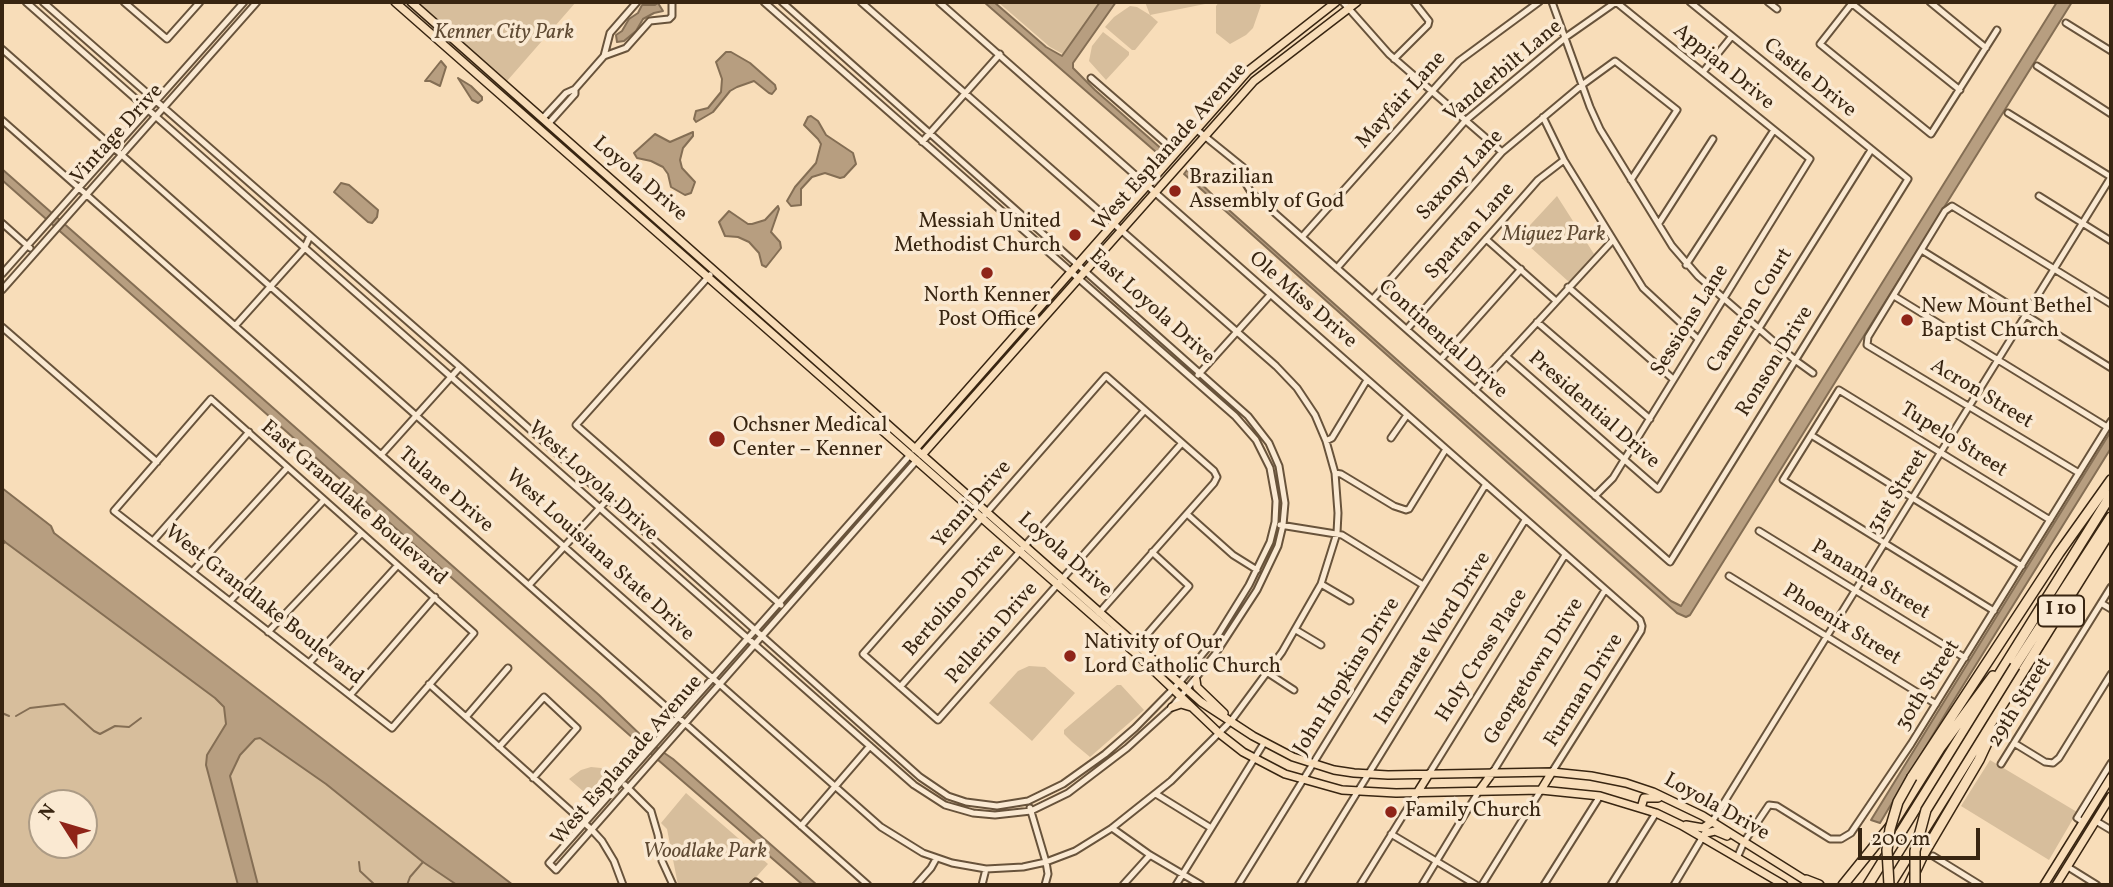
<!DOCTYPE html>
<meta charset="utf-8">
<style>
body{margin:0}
#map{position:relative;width:2113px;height:887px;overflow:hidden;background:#f8ddb9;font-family:Vollkorn,serif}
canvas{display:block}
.frame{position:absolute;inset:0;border:4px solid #382511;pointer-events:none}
.north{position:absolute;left:28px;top:789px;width:70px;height:70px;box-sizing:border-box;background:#fae9d2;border:2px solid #ac9b85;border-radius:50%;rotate:307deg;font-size:19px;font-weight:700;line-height:28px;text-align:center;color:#382511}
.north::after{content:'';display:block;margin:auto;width:24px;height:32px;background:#8f2418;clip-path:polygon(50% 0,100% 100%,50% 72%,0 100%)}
.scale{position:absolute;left:1858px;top:828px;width:122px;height:32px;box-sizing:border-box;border:4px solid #382511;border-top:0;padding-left:9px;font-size:21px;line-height:24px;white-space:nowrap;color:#382511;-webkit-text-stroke:5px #fae9d2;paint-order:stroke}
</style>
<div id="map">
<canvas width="2113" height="887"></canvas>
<div class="frame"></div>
<div class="north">N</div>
<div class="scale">200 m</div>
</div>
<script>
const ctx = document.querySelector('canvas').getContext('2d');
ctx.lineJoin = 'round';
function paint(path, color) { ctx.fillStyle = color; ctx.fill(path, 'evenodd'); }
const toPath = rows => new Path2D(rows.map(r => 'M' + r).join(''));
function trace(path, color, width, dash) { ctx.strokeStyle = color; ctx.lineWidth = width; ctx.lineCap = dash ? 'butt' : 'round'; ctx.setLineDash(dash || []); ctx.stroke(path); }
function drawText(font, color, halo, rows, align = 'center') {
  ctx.font = font + ' Vollkorn,serif'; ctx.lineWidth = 7; ctx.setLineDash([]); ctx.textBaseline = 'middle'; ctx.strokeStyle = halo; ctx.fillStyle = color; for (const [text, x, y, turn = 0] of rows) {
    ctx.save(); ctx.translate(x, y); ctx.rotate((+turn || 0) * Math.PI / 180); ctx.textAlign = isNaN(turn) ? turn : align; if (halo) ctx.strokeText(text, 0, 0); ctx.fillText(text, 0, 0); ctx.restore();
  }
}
paint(toPath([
 [417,2,576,2,507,81],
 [998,2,1100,2,1063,54,1050,47],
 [1145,2,1207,2,1205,4,1150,15,1158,22,1135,50,1132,50,1105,27,1114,17,1130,6,1137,7,1150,15],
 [1219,2,1256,2,1261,5,1253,28,1246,35,1230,44,1216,33,1216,6],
 [1103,32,1129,52,1129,55,1106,80,1089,61,1092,46],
 [1557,196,1594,254,1569,282,1519,237],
 [2,539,215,698,224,707,226,724,207,755,206,765,238,885,2,885],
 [42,803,84,803,84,845,67,845,67,852,55,854,46,845,42,845],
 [1029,666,1045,667,1075,693,1032,741,989,703,1018,671],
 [1117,685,1121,685,1144,710,1090,757,1072,742,1064,734,1064,730],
 [255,738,260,738,326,784,423,862,457,885,258,885,230,776,240,755],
 [1990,760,2077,812,2049,860,1961,806],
 [591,767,601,768,616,779,599,797,591,798,569,779,581,770],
 [686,793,768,864,749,885,678,885,667,829,661,823]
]), '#d7be9c');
const water = toPath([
 [984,2,994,2,1046,47,1062,56,1100,2,1116,2,1073,63,1073,68,1095,90,1165,152,1163,154,1156,152,984,2],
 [2057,2,2072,2,1690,615,1686,617,1677,613,1562,511,1184,174,1187,170,1221,203,1441,399,1671,601,1681,606,2057,2],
 [658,3,663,11,654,13,643,19,636,31,624,41,617,42,616,35,622,31,629,19,638,13,642,5,655,5,658,3],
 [726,52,731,52,750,63,775,85,776,89,772,94,769,93,754,81,737,87,730,91,713,112,696,122,694,119,696,111,708,108,721,92,722,79,716,62,726,52],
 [441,61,446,67,440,86,430,81,425,81,441,61],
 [458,78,471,86,482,97,482,100,478,103,472,100,458,78],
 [811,116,818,121,826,135,853,153,856,164,844,177,840,178,825,173,812,177,801,189,801,205,791,206,787,201,795,187,816,163,821,144,818,139,804,125,808,117,811,116],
 [693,132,693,136,683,148,680,160,682,168,695,182,691,193,685,195,671,187,668,174,663,167,651,161,637,158,634,153,655,134,670,142,693,132],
 [2,169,599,695,647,741,673,759,817,885,803,885,643,747,2,180,2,169],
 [341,183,349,185,378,210,377,217,372,223,368,222,334,192,341,183],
 [778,206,779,209,771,232,780,242,781,248,766,267,762,265,759,253,749,242,738,237,725,236,719,222,729,211,748,224,752,224,765,220,778,206],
 [2111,431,2111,448,2098,469,1949,708,1880,823,1871,820,2111,431],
 [2,488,51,526,54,533,513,885,457,885,423,862,326,784,260,738,255,739,240,755,230,776,258,885,238,885,206,765,207,755,226,724,224,707,215,698,5,542,2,539,2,488]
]);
paint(water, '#b79e80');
trace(water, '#846e54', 2);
trace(toPath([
 [2,545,5,542],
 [2,713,9,716],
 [16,716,30,708,64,704,94,731,100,734,115,726,129,727,141,718],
 [359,862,360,871,375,885],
 [320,885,325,885],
 [407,885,410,877,423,862]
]), '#846e54', 2);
const minor = toPath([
 [26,2,914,785,945,805,973,813,995,815,1031,811,1068,793,1127,748,1172,707,1216,653,1257,590,1278,546,1283,525,1285,503,1279,466,1269,443,1248,416,782,2],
 [43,2,460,367,920,777,948,796,966,802,997,806,1028,801,1063,784,1105,754,1135,728,1180,682,1218,635,1249,585,1270,542,1275,522,1276,501,1270,468,1256,440,1235,416,764,2],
 [124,2,167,39,200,2],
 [939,2,1640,620,1642,626,1641,631,1552,772],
 [1343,2,1389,54,1502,152],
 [1552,2,1590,107,1600,129,1672,246,1698,276,1795,360,1813,373],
 [1768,2,1777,9],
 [1850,2,1960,90],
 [1853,2,1820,44,1931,134,1997,30],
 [1930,2,1986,48],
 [2066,23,2111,51],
 [2,49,881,827,923,853,952,863,986,869,1023,867,1046,862,1075,851,1112,828,1171,781,1231,721,1282,652,1321,584,1337,533,1338,513,1335,473,1326,441,1315,415,1297,388,1276,366,861,2],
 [604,56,610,33,637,2],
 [1394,59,1428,25,1429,21,1414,2],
 [2037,66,2111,114],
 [1703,72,1732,36],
 [1091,78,1176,152],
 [1543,117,1564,160,1643,288,1698,339],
 [543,118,566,93,575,89,604,56,626,48,650,21,669,19,672,16,672,2],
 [2,120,868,885],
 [549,123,575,94,575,89],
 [1197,130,1244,168,1246,184,1251,192,1670,562,1908,179,1690,2],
 [922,142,1000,54],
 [2039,196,2111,241],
 [2,223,30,248],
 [1659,223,1713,139],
 [1302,237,1459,61,1539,2],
 [1486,239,1556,301],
 [1923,251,2111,368],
 [1686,265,1774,130],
 [1337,268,1465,121,1566,37,1616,2,1810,159,1624,460,1613,478,1595,496],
 [2,274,244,2],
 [710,275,576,425,781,605],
 [1568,287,1673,379],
 [2,290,257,2],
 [1894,296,2107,427],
 [1373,299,1502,152,1582,85,1615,61,1677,110,1631,180],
 [1537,322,1650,419],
 [235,326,304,249,310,236],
 [2,327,157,462],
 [1407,329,1538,180,1564,160],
 [1506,356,1658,489,1871,150],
 [1441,359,1521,269],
 [1198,375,1270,295],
 [1475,390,1613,240],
 [211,399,474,633,392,728,114,511,211,399],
 [1811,435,2022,566],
 [1391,438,1407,415],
 [1326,441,1332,438,1367,380],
 [381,455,460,367],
 [910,455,549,863,556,870,917,460],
 [1335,473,1341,474,1394,506,1406,510,1409,509,1446,449],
 [2079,473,1867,345,1868,337,1945,211,1952,206,2111,304],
 [1187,514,1233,555,1257,570],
 [1280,525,1342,535,1423,585],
 [1759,531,1965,658],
 [153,541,249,432],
 [193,571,287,468],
 [1729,576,1936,704],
 [1321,584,1350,601],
 [529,585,607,500],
 [230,601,324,500],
 [2101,603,2111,609],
 [1994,611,1783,480,1839,390,2050,520],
 [1099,613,1214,483,1217,477,1214,471,1106,376,863,654,938,720,1182,443],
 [1296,630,1321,645],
 [268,632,361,534],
 [1137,646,1189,586,1152,552],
 [310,662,397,566],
 [1268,673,1294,690],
 [429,684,591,829,602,841,614,861,623,885],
 [900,687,1145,410],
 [351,694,435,597],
 [466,717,508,668],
 [2014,743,2045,762,2053,763,2059,758,2111,674],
 [499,747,544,697,577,728,533,778],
 [2001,764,2111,587],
 [1493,772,1605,590],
 [1429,774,1565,555],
 [625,785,651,811,658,835,662,861,673,885],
 [1156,794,1211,828],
 [1030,808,1046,862,1048,874,1045,885],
 [2096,821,2111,830],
 [1712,822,2111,177,2008,113],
 [2083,822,2077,818,2111,763],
 [801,826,870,746],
 [1112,828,1150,855,1201,885],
 [1391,834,1476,885],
 [1933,856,1980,885],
 [1737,858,1744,842,1769,805,1777,806,1830,839,1841,839,1851,833,1911,744,2111,421],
 [2068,867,2097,885],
 [753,885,756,882,760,885],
 [916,885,931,868,936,859],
 [982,885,986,869],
 [1123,885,1150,855],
 [1176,885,1264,743],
 [1238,885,1486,484],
 [1300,885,1525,520],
 [1360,885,1417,793],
 [1422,885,1479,791],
 [1482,885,1541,790],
 [1544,885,1600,796],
 [1611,885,1656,813],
 [1674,885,1702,838]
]);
const major = toPath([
 [395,2,1133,651,1220,734,1243,752,1285,774,1342,790,1396,793,1541,790,1600,796,1656,813,1681,825,1784,885],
 [411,2,1201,702,1253,736,1293,757,1334,770,1354,773,1388,775,1552,772,1591,776,1626,783,1653,792,1703,816,1808,882],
 [915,449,1248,71,1336,2],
 [922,455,1254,81,1357,2],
 [1196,680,1197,687,1224,713],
 [1172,707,1181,704,1191,707],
 [1541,790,1552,772],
 [1479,791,1493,772],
 [1417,793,1429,774],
 [1641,808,1644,798,1658,798],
 [1686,825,1703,828,1712,822],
 [1702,838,1706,833,1715,831,1727,836],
 [2044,885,2111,777],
 [2056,885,2111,796]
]);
const highway = toPath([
 [2015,666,2111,517],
 [1912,777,2059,553,2111,480],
 [1806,880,1819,885],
 [1843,885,1893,823,1940,748,1993,676],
 [1868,885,2111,495],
 [1890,885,2111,530],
 [1909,885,1923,855,1979,760,1993,730]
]);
trace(minor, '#68533b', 9);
trace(major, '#382511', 10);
trace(highway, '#382511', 12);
trace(minor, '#fae9d2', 5);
trace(major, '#f8ddb9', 7);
trace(highway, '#f8ddb9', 9);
const highwayBridge = toPath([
 [1889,885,1887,850,1890,829,1898,802,1912,777],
 [1915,885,1915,851,1926,810,2015,666]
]);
trace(highwayBridge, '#382511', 12, []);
trace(highwayBridge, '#f8ddb9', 9);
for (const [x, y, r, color] of [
 [1175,191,7,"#8f2418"],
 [1075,235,7,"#8f2418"],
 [987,273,7,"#8f2418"],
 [1907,320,7,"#8f2418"],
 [717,439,9,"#8f2418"],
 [1070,656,7,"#8f2418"],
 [1391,812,7,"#8f2418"]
]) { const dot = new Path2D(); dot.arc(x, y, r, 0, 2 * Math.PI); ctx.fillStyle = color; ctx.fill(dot); trace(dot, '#fae9d2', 2.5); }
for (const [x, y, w] of [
 [2061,611,46]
]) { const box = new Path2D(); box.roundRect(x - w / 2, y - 15.5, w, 31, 5); ctx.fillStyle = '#fae9d2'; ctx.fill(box); trace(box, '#382511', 2); }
drawText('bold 19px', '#382511', null, [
 ["I 10",2061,611]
]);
drawText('italic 21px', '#604b34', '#fae9d2', [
 ["Kenner City Park",504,34],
 ["Miguez Park",1554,236],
 ["Woodlake Park",705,853]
]);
drawText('21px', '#382511', '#fae9d2', [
 ["Appian Drive",1723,68,39],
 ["Vanderbilt Lane",1504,72,-40],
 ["Castle Drive",1809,79,39],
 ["Mayfair Lane",1402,101,-48],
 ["Vintage Drive",118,135,-48],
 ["West Esplanade Avenue",1171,148,-48],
 ["Saxony Lane",1461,176,-47],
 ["Loyola Drive",639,180,41],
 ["Spartan Lane",1471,232,-48],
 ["Ole Miss Drive",1302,301,41],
 ["East Loyola Drive",1151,308,42],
 ["Cameron Court",1751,311,-58],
 ["Sessions Lane",1691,321,-58],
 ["Continental Drive",1442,340,42],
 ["Ronson Drive",1776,362,-58],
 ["Acron Street",1981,395,31],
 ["Presidential Drive",1593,411,41],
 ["Tupelo Street",1953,441,32],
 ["West Loyola Drive",592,482,42],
 ["Tulane Drive",445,491,41],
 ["31st Street",1899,492,-58],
 ["East Grandlake Boulevard",353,504,41],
 ["Yenni Drive",973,505,-49],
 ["West Louisiana State Drive",599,556,42],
 ["Loyola Drive",1064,556,41],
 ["Panama Street",1870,581,31],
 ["Bertolino Drive",955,601,-49],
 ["West Grandlake Boulevard",263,606,38],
 ["Phoenix Street",1841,626,32],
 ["Pellerin Drive",993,634,-49],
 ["Incarnate Word Drive",1434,639,-58],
 ["Holy Cross Place",1483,656,-58],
 ["Georgetown Drive",1535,672,-58],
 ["John Hopkins Drive",1348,677,-58],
 ["30th Street",1929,686,-58],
 ["Furman Drive",1585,691,-58],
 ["29th Street",2021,703,-58],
 ["West Esplanade Avenue",628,761,-49],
 ["Loyola Drive",1716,808,29]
]);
drawText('21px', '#382511', '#fae9d2', [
 ["Brazilian",1189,179],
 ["Assembly of God",1189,203],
 ["Messiah United",1061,223,"right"],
 ["Methodist Church",1061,247,"right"],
 ["North Kenner",987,297,"center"],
 ["Post Office",987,321,"center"],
 ["New Mount Bethel",1921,308],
 ["Baptist Church",1921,332],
 ["Ochsner Medical",733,427],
 ["Center – Kenner",733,451],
 ["Nativity of Our",1084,644],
 ["Lord Catholic Church",1084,668],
 ["Family Church",1405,812]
], 'left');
</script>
